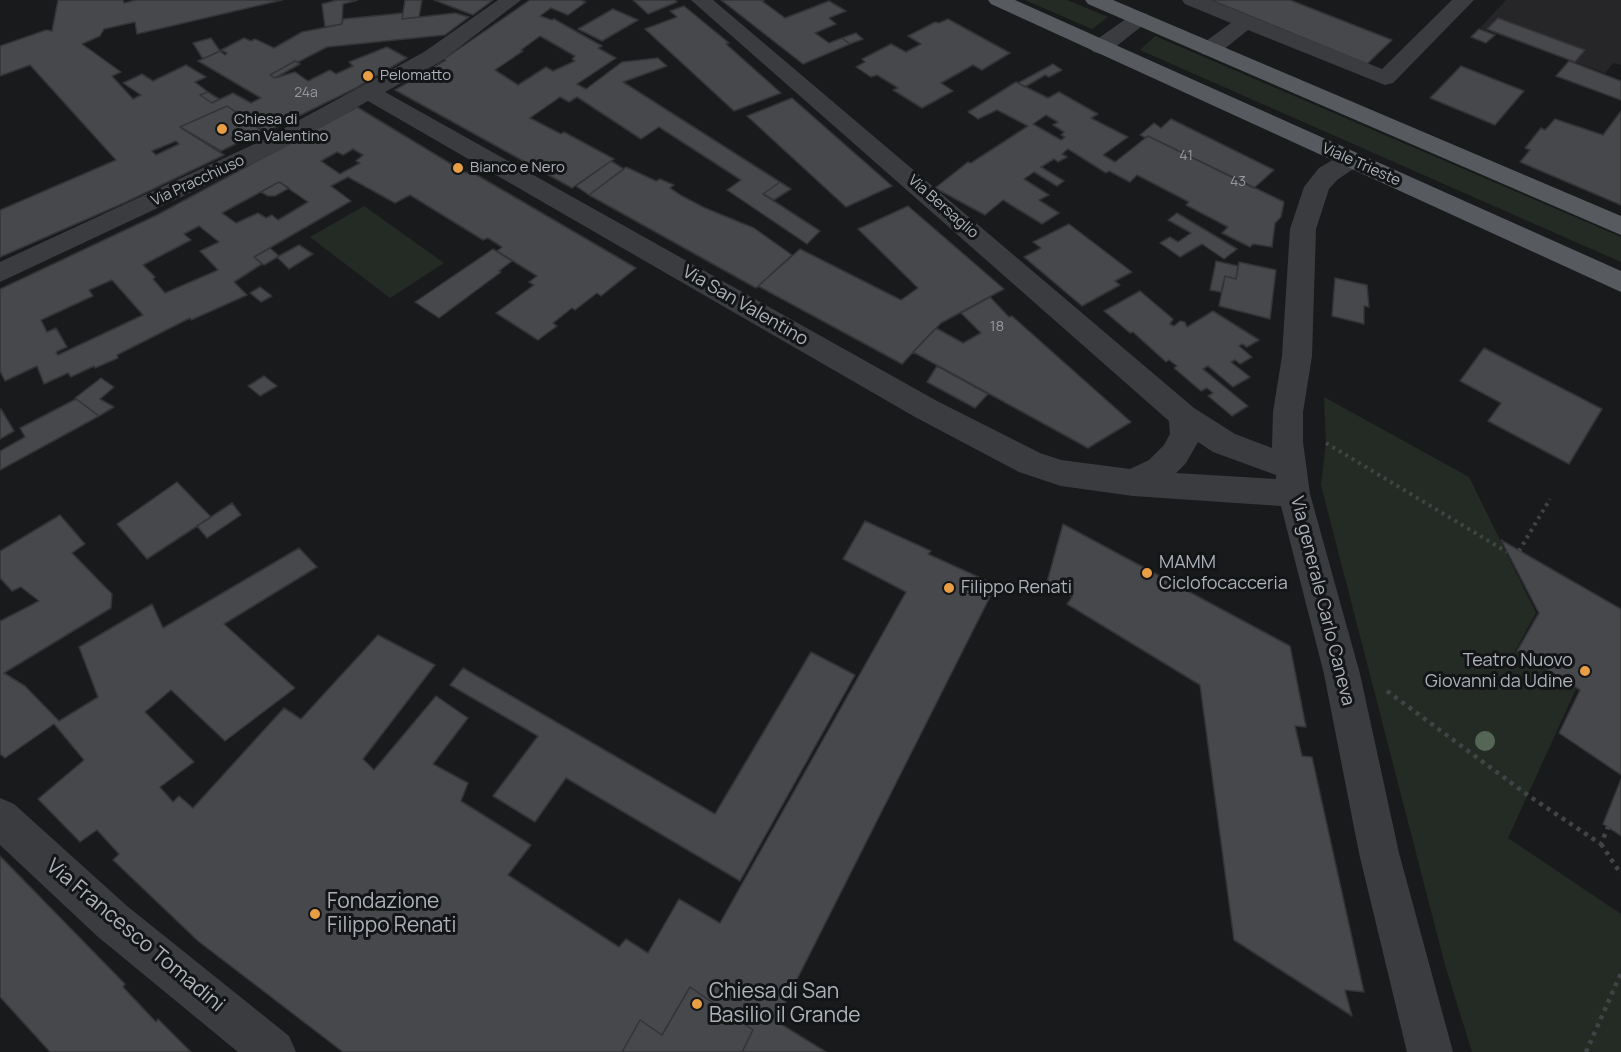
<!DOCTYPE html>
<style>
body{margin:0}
canvas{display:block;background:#191a1c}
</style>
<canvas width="1621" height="1052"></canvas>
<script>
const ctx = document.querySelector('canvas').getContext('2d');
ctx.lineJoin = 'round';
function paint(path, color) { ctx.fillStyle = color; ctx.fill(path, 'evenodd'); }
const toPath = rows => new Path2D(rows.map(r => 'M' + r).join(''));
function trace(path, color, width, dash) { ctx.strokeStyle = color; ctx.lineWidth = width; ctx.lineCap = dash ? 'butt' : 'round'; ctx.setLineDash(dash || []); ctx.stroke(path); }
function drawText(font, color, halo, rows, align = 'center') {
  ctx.font = font + ' Manrope,sans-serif'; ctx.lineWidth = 6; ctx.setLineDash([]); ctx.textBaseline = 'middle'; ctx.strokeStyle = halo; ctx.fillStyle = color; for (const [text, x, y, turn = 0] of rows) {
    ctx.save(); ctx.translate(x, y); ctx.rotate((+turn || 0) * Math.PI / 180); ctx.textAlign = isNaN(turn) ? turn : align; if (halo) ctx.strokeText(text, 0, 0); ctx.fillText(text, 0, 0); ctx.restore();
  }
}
paint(toPath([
 [1506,0,1621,0,1621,65,1613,63,1605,73,1480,28]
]), '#262628');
paint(toPath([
 [1025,0,1067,0,1108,17,1092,29],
 [1155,36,1621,237,1621,262,1140,50],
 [364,206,444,263,390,298,310,237],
 [1324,397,1469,477,1536,613,1515,651,1576,689,1508,838,1621,914,1621,1052,1472,1052,1445,965,1321,485,1326,443]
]), '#242b24');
const building = toPath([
 [58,0,123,0,124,3,136,0,282,0,137,34,135,22,104,29,100,36,82,44,121,72,112,76,133,99,141,95,123,83,142,74,153,81,186,65,206,77,195,82,208,92,200,95,212,103,233,93,251,103,261,98,198,61,220,51,225,55,227,53,221,50,244,38,251,41,255,39,274,48,302,32,342,24,343,19,403,13,402,19,455,13,469,17,445,35,327,47,298,62,295,61,270,75,275,78,295,72,308,81,330,70,336,74,353,66,349,62,387,47,407,58,356,88,266,132,227,106,180,127,224,155,124,203,0,257,0,210,116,160,30,65,0,76,0,46,46,30,52,31,58,0],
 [176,141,179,144,156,155,152,151,176,141],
 [337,0,358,0,343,4,342,24,325,27,322,4,337,0],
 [405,0,422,0,419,17,402,19,405,0],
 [434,0,493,0,473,15,434,0],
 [530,0,581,0,586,2,568,15,551,8,540,16,552,20,554,19,602,46,598,48,616,58,577,84,586,89,622,62,658,58,667,66,623,82,780,182,763,194,820,231,807,244,727,190,741,180,659,127,641,139,577,97,569,102,560,97,530,118,561,134,564,132,614,159,572,188,395,90,446,60,444,59,530,0],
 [540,36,575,56,572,59,575,61,553,71,546,67,518,85,495,70,523,51,521,50,540,36],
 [633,0,675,0,677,2,648,14,633,0],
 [721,0,764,0,762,1,785,18,829,1,846,11,829,18,836,24,815,33,829,43,842,38,850,44,803,64,721,0],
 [1211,0,1290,0,1392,40,1367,64,1211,0],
 [684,6,729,43,726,44,781,93,734,111,645,29,677,17,670,11,684,6],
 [613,9,638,20,602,41,578,29,613,9],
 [1498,18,1585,50,1575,62,1487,29,1498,18],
 [948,19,1010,53,982,70,973,65,941,83,953,91,922,108,893,90,898,88,877,75,871,77,856,67,865,62,862,59,891,44,906,52,921,44,908,36,935,22,939,23,948,19],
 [1479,29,1495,35,1486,43,1471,37,1479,29],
 [856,33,863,39,850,44,842,38,856,33],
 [211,38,220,51,203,59,193,43,211,38],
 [295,61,300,64,275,78,270,75,295,61],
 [1569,61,1621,81,1621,100,1556,76,1569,61],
 [1053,64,1062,70,1049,77,1045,75,1025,87,1018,83,1053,64],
 [1461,66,1524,91,1495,125,1430,98,1461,66],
 [1016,82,1048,98,1059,92,1098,114,1091,118,1128,137,1103,155,1115,162,1148,136,1284,202,1281,217,1275,223,1272,247,1253,244,1250,247,1222,233,1228,227,1186,205,1189,202,1137,175,1130,182,1109,171,1106,173,1068,149,1062,154,1067,157,1058,162,1054,159,1041,167,1064,181,1057,186,1034,172,1024,179,1049,195,1039,200,1059,213,1042,224,1003,200,985,215,935,188,968,162,971,163,1028,126,997,110,978,119,968,112,1016,82],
 [1046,115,1058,122,1053,125,1064,132,1061,135,1065,137,1061,140,1033,124,1046,115],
 [208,92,219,99,212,103,200,95,208,92],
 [792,98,892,186,846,207,747,116,792,98],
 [227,106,262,131,221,151,180,127,227,106],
 [357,107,466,173,470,171,636,268,601,296,597,293,575,310,572,308,553,323,557,326,538,340,496,313,534,285,529,282,537,276,497,251,502,247,488,238,483,240,410,195,395,203,348,177,331,186,351,201,254,257,262,264,234,282,247,295,191,320,190,318,117,355,118,358,95,368,94,366,71,377,68,373,44,384,37,366,5,381,0,371,0,289,157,215,357,107],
 [353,149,363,155,356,161,360,163,340,174,321,161,337,152,343,155,353,149],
 [279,182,308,202,278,220,272,215,266,218,258,213,236,223,222,213,279,182],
 [199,226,219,242,200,251,218,270,165,293,153,279,155,277,143,265,191,240,184,234,199,226],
 [112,280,143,315,58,355,56,352,67,347,56,328,47,332,41,320,93,296,89,290,112,280],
 [1621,111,1621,205,1520,162,1530,150,1525,148,1541,128,1545,130,1555,119,1603,135,1621,111],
 [1171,119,1274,170,1254,188,1148,136,1146,138,1140,135,1154,123,1161,128,1171,119],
 [611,161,624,169,589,195,576,186,611,161],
 [626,167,656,181,660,179,674,185,670,188,682,196,705,208,754,228,792,255,756,288,589,195,626,167],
 [279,182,289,188,275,196,268,196,261,192,279,182],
 [780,182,791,189,774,200,763,194,780,182],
 [908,206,1004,289,941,323,902,364,758,286,800,249,901,300,918,288,858,229,908,206],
 [1177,213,1237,249,1224,259,1202,244,1180,257,1160,243,1170,237,1178,242,1191,233,1168,220,1177,213],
 [1069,224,1132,272,1115,281,1120,285,1082,306,1024,257,1041,248,1033,242,1069,224],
 [299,245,313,254,289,269,277,257,299,245],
 [270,248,279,256,264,265,254,257,270,248],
 [493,249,512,261,499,271,501,272,439,318,415,302,493,249],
 [1216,261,1238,266,1236,279,1225,276,1221,292,1210,290,1216,261],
 [1239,262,1276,270,1270,319,1219,306,1225,276,1236,279,1239,262],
 [1335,278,1367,285,1369,307,1364,306,1364,324,1332,316,1335,278],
 [260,287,272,296,261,302,250,293,260,287],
 [1140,291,1173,319,1170,324,1174,326,1180,321,1185,322,1187,327,1213,311,1259,340,1247,347,1242,344,1239,346,1252,357,1240,364,1235,360,1231,362,1250,377,1233,387,1208,366,1203,369,1248,406,1232,416,1208,396,1213,393,1207,388,1201,391,1174,368,1177,366,1169,360,1166,362,1133,332,1130,333,1104,311,1140,291],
 [990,297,1009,317,1012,316,1131,422,1088,448,913,352,936,328,963,343,981,333,961,313,990,297],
 [1484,348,1602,409,1569,464,1488,421,1501,403,1460,381,1484,348],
 [937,366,988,394,975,408,927,382,937,366],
 [264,376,277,386,260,396,248,386,264,376],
 [101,378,114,387,100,399,114,407,99,416,75,398,101,378],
 [76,399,99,416,0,470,0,451,25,437,20,428,76,399],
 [1,409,14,431,0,439,0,410,1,409],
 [177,482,211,517,147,559,117,524,177,482],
 [232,503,241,515,207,538,197,526,232,503],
 [60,515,85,544,72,553,112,594,111,608,4,673,25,686,59,721,98,697,79,647,152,604,163,628,299,548,317,567,224,624,295,688,225,741,171,690,145,712,194,762,160,787,173,802,179,796,193,808,284,708,301,719,378,635,435,665,363,759,374,770,436,696,468,718,433,764,468,783,461,801,531,845,508,875,619,947,626,939,648,953,679,899,720,923,906,592,843,559,865,521,931,551,928,554,996,585,776,1021,826,1052,742,1052,753,1030,690,987,662,1035,640,1020,622,1052,343,1052,198,941,113,860,119,854,97,830,80,842,38,799,84,760,54,724,5,758,0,754,0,621,39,601,21,587,12,591,0,578,0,551,60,515],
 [1063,524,1290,646,1306,727,1295,726,1302,756,1312,757,1364,992,1345,990,1352,1016,1234,940,1200,685,1067,604,1072,597,1047,582,1063,524],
 [1501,540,1621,609,1621,775,1559,733,1580,690,1517,651,1539,613,1501,540],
 [811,652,855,675,740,881,566,778,535,822,493,796,538,736,450,685,463,668,715,814,811,652],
 [1621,779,1621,836,1603,824,1621,779],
 [0,856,125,984,123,987,156,1022,158,1019,191,1052,50,1052,0,997,0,856],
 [690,987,753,1030,742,1052,622,1052,640,1020,662,1035,690,987]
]);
paint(building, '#47484b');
trace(building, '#343437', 1.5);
trace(toPath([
 [1326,443,1507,552],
 [1519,551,1550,499]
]), '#414347', 4, [3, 4.5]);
trace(toPath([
 [1387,691,1529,796,1601,844,1608,827],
 [1601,844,1621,874],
 [1586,1052,1621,973]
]), '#414347', 4.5, [4, 5]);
paint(toPath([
 [498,0,521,0,440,62,385,92,937,401,1040,453,1061,460,1130,469,1149,460,1164,445,1170,434,1169,421,691,0,713,0,1194,408,1235,434,1272,448,1273,412,1282,356,1290,229,1304,187,1319,168,1341,155,1350,152,1359,155,1362,160,1359,165,1337,180,1329,189,1316,229,1312,356,1303,412,1303,442,1310,494,1360,674,1399,853,1453,1052,1407,1052,1359,853,1324,674,1281,506,1133,496,1061,486,1019,472,915,417,368,101,279,151,0,282,0,262,261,141,424,52,498,0],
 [1198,442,1213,452,1276,475,1276,479,1176,473,1186,463,1198,442],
 [1182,0,1210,0,1382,69,1452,0,1474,0,1393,83,1385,85,1248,30,1218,54,1210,56,1202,54,1199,49,1202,44,1231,23,1185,4,1182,0],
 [1140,12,1147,14,1151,18,1147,22,1109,52,1101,54,1093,52,1090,47,1093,42,1133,14,1140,12],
 [0,798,14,804,127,906,289,1036,296,1052,238,1052,97,936,0,845,0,798]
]), '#3b3c40');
paint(toPath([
 [988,0,1015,0,1621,271,1621,292,991,4,988,0],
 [1085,0,1113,0,1621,216,1621,235,1088,4,1085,0]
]), '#575a5f');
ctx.fillStyle = '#566656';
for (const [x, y] of [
 [1485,741]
]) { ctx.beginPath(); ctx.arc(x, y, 10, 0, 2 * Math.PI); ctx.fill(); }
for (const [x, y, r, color] of [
 [368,76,6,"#e89e45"],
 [222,129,6,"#e89e45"],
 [458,168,6,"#e89e45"],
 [1147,573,6,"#e89e45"],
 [949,588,6,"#e89e45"],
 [1585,671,6,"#e89e45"],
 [315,914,6,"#e89e45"],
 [697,1004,6,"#e89e45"]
]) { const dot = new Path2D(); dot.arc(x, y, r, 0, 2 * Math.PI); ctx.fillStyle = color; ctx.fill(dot); trace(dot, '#141517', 2); }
drawText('14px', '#94989e', null, [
 ["24a",306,93],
 ["41",1186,156],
 ["43",1238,182]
]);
drawText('15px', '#adb2ba', '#141517', [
 ["Pelomatto",380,76],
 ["Chiesa di",234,120],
 ["San Valentino",234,137],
 ["Bianco e Nero",470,168]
], 'left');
drawText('15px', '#adb2ba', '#141517', [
 ["Viale Trieste",1361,165,24],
 ["Via Pracchiuso",198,181,-25],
 ["Via Bersaglio",943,207,41]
]);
drawText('15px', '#94989e', null, [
 ["18",997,327]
]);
drawText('18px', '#adb2ba', '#141517', [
 ["Via San Valentino",745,306,30],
 ["Via generale Carlo Caneva",1322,601,76]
]);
drawText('18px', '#adb2ba', '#141517', [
 ["MAMM",1159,563],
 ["Ciclofocacceria",1159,584],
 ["Filippo Renati",961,588],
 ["Teatro Nuovo",1573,661,"right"],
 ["Giovanni da Udine",1573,682,"right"]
], 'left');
drawText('21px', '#adb2ba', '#141517', [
 ["Fondazione",327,902],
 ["Filippo Renati",327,926],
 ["Chiesa di San",709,992],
 ["Basilio il Grande",709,1016]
], 'left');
drawText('21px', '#adb2ba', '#141517', [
 ["Via Francesco Tomadini",135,936,40]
]);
</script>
